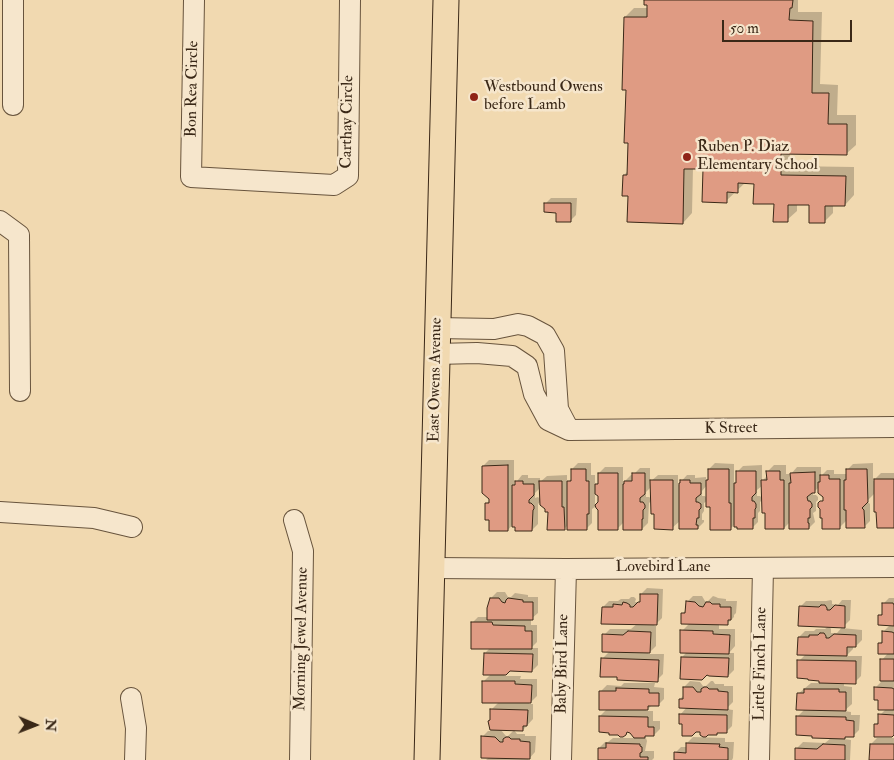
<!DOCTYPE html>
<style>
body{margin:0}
#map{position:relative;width:894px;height:760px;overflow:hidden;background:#f1d9b0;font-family:"IM FELL Double Pica",serif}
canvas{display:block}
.north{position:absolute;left:10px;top:700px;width:50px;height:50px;-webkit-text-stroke:4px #f6e6cc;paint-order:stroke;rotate:91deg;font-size:14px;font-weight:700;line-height:20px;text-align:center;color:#3a2817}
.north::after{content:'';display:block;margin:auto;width:18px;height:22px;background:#3a2817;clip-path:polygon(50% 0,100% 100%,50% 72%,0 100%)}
.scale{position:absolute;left:722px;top:20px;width:130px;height:22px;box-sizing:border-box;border:2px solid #3a2817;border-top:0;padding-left:6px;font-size:15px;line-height:18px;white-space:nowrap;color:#3a2817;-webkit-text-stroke:4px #f6e6cc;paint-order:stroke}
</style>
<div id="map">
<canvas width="894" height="760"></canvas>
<div class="north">N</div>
<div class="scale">50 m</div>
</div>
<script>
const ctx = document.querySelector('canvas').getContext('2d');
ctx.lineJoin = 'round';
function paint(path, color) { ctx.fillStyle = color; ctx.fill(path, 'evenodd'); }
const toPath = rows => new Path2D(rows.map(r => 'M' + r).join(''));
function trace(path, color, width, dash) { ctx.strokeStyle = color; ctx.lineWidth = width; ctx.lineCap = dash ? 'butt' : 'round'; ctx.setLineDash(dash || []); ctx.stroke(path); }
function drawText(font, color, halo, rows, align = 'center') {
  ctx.font = font + ' "IM FELL Double Pica",serif'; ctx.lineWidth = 5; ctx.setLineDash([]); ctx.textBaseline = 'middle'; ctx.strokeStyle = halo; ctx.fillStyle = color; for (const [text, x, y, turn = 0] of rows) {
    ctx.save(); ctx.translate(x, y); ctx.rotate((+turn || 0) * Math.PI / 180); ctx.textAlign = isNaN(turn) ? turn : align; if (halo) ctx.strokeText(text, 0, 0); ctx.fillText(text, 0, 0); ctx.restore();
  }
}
paint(toPath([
 [646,0,798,0,798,12,822,12,820,84,838,85,837,115,856,115,856,145,846,154,790,153,789,166,854,167,854,195,845,205,833,204,833,213,824,222,811,204,797,204,797,211,787,220,775,203,755,183,746,182,726,201,704,168,693,168,692,213,683,223,629,195,624,175,629,170,625,17,634,8,649,8],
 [551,198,577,198,576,215,570,221,545,204],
 [489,460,514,460,514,485,522,475,528,475,528,478,540,478,540,482,547,476,567,475,567,483,572,478,572,469,578,463,591,463,591,475,595,475,595,486,599,482,599,473,605,467,623,467,623,483,631,475,634,475,634,474,640,468,650,468,650,482,658,475,678,475,678,485,687,475,695,475,695,478,706,477,706,482,709,478,709,469,715,463,734,464,734,484,737,481,737,472,743,466,762,465,762,481,768,475,768,471,774,465,786,465,786,474,791,474,797,467,821,467,821,476,827,470,834,470,834,474,847,474,847,470,853,464,873,463,873,481,881,473,894,473,894,527,875,493,867,501,870,504,870,521,864,527,848,519,840,527,821,508,819,504,824,499,819,487,815,491,813,491,813,495,816,495,818,497,818,500,816,502,816,511,813,513,815,522,809,528,791,521,784,528,766,511,763,499,760,502,760,511,758,513,758,522,752,528,736,523,730,529,711,505,707,485,702,491,702,496,705,496,708,500,704,503,704,511,702,514,702,520,704,520,704,522,698,528,680,521,672,528,655,513,652,500,649,503,648,523,642,529,624,522,617,529,599,503,599,496,595,492,595,507,592,509,592,523,586,529,569,524,564,529,546,509,541,501,538,504,538,524,532,530,516,526,513,524,508,530,490,519,486,504,490,500,483,466],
 [763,485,763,499,760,496,757,496,757,490],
 [652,486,652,499,649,497,646,497,646,492],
 [541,487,541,500,538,497,535,498,535,493],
 [647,588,663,589,662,618,654,626,656,626,656,646,648,654,664,654,663,674,657,680,618,676,602,659,610,651,604,635,610,629,631,629,638,623,603,607,609,601,618,601,621,599,629,599,631,597,634,597,636,599,635,602,640,602,641,594],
 [497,592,505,592,508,597,511,597,515,593,528,595,528,597,538,597,538,613,531,619,531,625,537,625,537,642,531,648,538,648,538,665,532,671,510,670,504,676,521,676,520,679,537,679,537,696,529,704,533,704,533,719,523,730,500,729,506,736,508,736,514,730,517,734,525,734,525,736,536,736,535,752,528,760,535,760,486,760,489,757,482,737,488,731,491,731,491,710,499,702,484,681,491,674,485,653,490,648,472,623,478,617,489,617,491,598],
 [693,596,702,596,705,601,708,601,713,596,716,597,718,598,726,599,726,601,737,601,736,613,734,615,734,617,728,623,719,623,719,629,735,629,735,646,729,653,734,653,734,670,728,676,682,657,687,652,682,631,690,623,682,614,687,609,687,602],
 [889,598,894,598,894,734,875,725,880,720,880,715,886,709,880,699,875,688,881,682,882,660,889,652,879,644,883,640,883,632,891,624,880,616,883,612,883,604],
 [831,600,832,601,832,604,838,605,842,600,851,600,850,620,842,628,862,630,862,640,856,646,853,646,853,649,846,656,862,656,861,676,855,682,844,682,844,686,852,687,852,704,844,711,851,712,851,715,860,715,859,730,853,736,847,736,844,739,851,740,850,760,796,760,797,748,803,742,825,743,831,738,798,716,805,709,798,694,811,683,820,683,820,679,799,661,806,654,799,637,805,631,814,631,816,629,825,629,829,626,831,629,831,633,837,633,843,626,800,607,806,601,826,601],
 [690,681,700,682,703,686,706,686,711,681,713,681,715,684,724,684,724,686,733,686,733,702,726,709,733,710,732,726,726,732,718,732,717,734,701,731,684,722,680,715,687,707,680,699,684,695,684,687],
 [624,683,655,683,654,687,664,688,664,699,658,705,652,705,646,711,653,711,653,721,660,721,660,729,654,735,646,735,643,738,646,738,647,741,645,751,654,751,654,758,652,760,599,760,599,748,605,742,608,742,613,738,636,738,631,731,628,731,622,737,600,716,608,708,601,691,607,685,621,686],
 [693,737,725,738,725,742,734,742,733,758,732,760,675,760,675,753,681,747,687,747,687,743],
 [877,738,894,738,894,760,871,760,871,744]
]), '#0003');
const building = toPath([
 [644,0,793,0,792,8,790,8,789,20,813,21,812,93,829,93,828,124,847,124,847,155,781,154,781,175,846,176,845,206,825,206,825,223,809,223,809,205,788,205,788,222,773,222,774,204,753,204,754,184,738,183,738,193,727,192,727,203,702,202,703,169,684,169,683,224,627,222,628,196,622,196,623,175,627,175,628,143,624,143,626,90,622,90,624,17,647,17,647,5,644,5,644,0],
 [544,203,571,203,571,222,556,222,556,213,544,212,544,203],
 [508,465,508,531,489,531,489,520,485,520,485,503,489,503,489,499,482,493,482,466,508,465],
 [571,469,586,469,586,481,589,481,589,514,587,514,587,530,567,530,567,481,571,481,571,469],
 [708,469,729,469,729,503,731,503,731,530,710,530,710,507,706,507,706,480,708,480,708,469],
 [846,469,867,469,868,502,862,508,864,510,865,528,846,528,846,510,844,510,844,480,846,480,846,469],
 [736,471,756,471,756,493,752,497,752,501,754,501,756,504,756,508,755,509,755,518,753,518,753,529,737,529,737,527,734,527,734,483,736,483,736,471],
 [766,471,780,471,780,480,784,480,784,529,765,529,765,513,762,513,761,480,767,480,766,471],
 [815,472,815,493,812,493,807,497,808,501,810,501,812,504,812,507,810,509,810,518,808,518,808,523,809,523,809,529,789,529,789,483,791,483,790,473,815,472],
 [598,473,618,473,618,530,598,530,598,510,596,508,595,505,598,502,598,496,595,494,595,484,598,484,598,473],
 [632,473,645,473,645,494,640,498,640,502,643,502,645,505,645,508,643,510,643,519,642,519,642,530,623,530,623,484,624,484,624,481,632,481,632,473],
 [820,475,829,475,829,479,840,479,840,529,822,529,822,518,820,518,820,509,818,507,818,503,820,501,823,501,823,497,818,493,818,482,820,482,820,475],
 [874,479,894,479,894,528,877,528,876,512,874,512,874,479],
 [650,480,673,480,673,530,654,529,654,514,651,514,650,480],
 [680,480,690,480,690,483,701,483,701,494,696,498,696,502,698,502,701,504,701,508,699,510,699,518,697,518,696,525,698,525,698,529,679,529,679,483,680,483,680,480],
 [515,481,523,481,523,484,534,484,534,495,529,500,529,503,531,503,534,506,534,509,533,510,532,531,515,531,515,527,512,527,512,485,515,485,515,481],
 [539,481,562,481,562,507,564,507,565,530,547,530,548,512,545,512,545,509,540,505,539,481],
 [640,594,658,594,657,625,601,624,602,607,613,607,613,604,622,605,623,602,627,603,630,605,630,607,633,607,638,602,640,602,640,594],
 [490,598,499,598,502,602,505,603,506,600,508,598,523,600,523,602,533,602,533,620,487,620,487,608,490,598],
 [686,601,695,602,699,606,703,607,706,602,710,602,712,604,720,604,720,607,731,607,731,620,728,620,728,625,681,624,681,613,685,613,686,601],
 [882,603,893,603,894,605,894,626,878,625,878,615,882,615,882,603],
 [821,605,825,605,827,608,827,610,830,610,835,605,845,606,845,628,798,626,799,606,819,607,821,605],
 [471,622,492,622,493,625,525,626,525,631,532,631,532,649,471,649,471,622],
 [680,630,713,631,713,634,730,635,729,654,680,653,680,630],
 [628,631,651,632,650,653,602,652,602,634,623,635,628,631],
 [882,631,892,632,894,633,894,654,878,654,878,643,882,643,882,631],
 [820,633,824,633,826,636,826,638,829,638,834,634,856,635,856,647,847,647,847,656,797,655,798,637,809,637,809,635,818,635,820,633],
 [484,653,533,654,532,672,510,671,506,675,483,675,484,653],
 [681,657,729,658,728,677,709,676,707,675,702,680,680,679,681,657],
 [601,658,659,660,658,682,617,680,617,677,600,677,601,658],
 [880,659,894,659,894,681,880,681,880,659],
 [797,660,856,661,856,684,819,683,819,681,808,680,808,679,797,678,797,660],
 [482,681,515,681,515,684,532,685,531,703,482,703,482,681],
 [683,687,693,687,697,692,701,692,701,689,704,687,707,687,709,689,718,689,718,691,728,692,728,710,679,708,679,699,683,699,683,687],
 [874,687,892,688,894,689,894,710,878,710,878,700,874,700,874,687],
 [616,688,649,689,649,693,659,693,659,706,648,706,648,710,599,710,599,691,616,691,616,688],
 [804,689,839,689,839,692,846,692,846,711,796,710,797,693,804,693,804,689],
 [490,709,528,710,527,726,523,726,523,731,490,730,488,721,490,720,490,709],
 [679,714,727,715,727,733,717,733,717,735,708,735,706,737,703,737,700,735,700,732,696,732,692,736,682,736,682,724,679,724,679,714],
 [878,714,894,715,894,735,892,737,874,737,874,724,878,724,878,714],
 [599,716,648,717,648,727,654,727,654,736,645,736,645,738,634,738,630,733,627,732,626,735,623,737,620,737,618,735,609,735,609,733,599,732,599,716],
 [796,716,846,717,846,720,854,721,854,737,845,737,845,739,812,738,812,736,796,735,796,716],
 [481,736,495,737,500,742,503,742,503,739,506,737,509,737,511,739,520,739,520,741,530,742,530,759,481,758,481,736],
 [606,743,640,744,640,746,642,747,642,752,640,753,640,757,648,757,648,760,598,760,598,748,606,748,606,743],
 [686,743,720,744,719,747,728,748,728,760,674,760,674,752,686,753,686,743],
 [823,744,845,745,845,760,795,760,795,748,817,749,823,744],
 [870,744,894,744,894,760,869,760,870,744]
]);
paint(building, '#df9b83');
trace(building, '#3a2817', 1);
const minor = toPath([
 [194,0,191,177,334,185,348,176,350,0],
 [13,105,13,0],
 [0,221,19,235,20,391],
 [437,328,494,329,518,324,528,326,545,335,554,351,558,409,569,430],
 [436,354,477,353,512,356,527,366,534,394,548,420,569,430,894,427],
 [0,512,94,518,132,527],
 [294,520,303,551,300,760],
 [432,568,566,569,894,567],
 [131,698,136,728,135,760],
 [561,760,566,569],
 [759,760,763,568]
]);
const major = toPath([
 [427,760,446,0]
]);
trace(minor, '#68543d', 22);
trace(major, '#3a2817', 27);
trace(minor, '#f6e6cc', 20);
trace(major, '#f1d9b0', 25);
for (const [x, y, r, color] of [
 [474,97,5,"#8f2418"],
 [687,157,5,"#8f2418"]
]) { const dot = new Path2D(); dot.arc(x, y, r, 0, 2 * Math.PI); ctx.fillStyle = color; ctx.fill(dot); trace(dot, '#f6e6cc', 2); }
drawText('16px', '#3a2817', '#f6e6cc', [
 ["Westbound Owens",484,88],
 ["before Lamb",484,106],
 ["Ruben P. Diaz",697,148],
 ["Elementary School",697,166]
], 'left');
drawText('16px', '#3a2817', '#f6e6cc', [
 ["Bon Rea Circle",193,89,-89],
 ["Carthay Circle",348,122,-89],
 ["East Owens Avenue",436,380,-89],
 ["K Street",731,429,-1],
 ["Lovebird Lane",663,568],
 ["Morning Jewel Avenue",302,639,-89],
 ["Baby Bird Lane",563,664,-89],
 ["Little Finch Lane",761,664,-89]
]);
</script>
